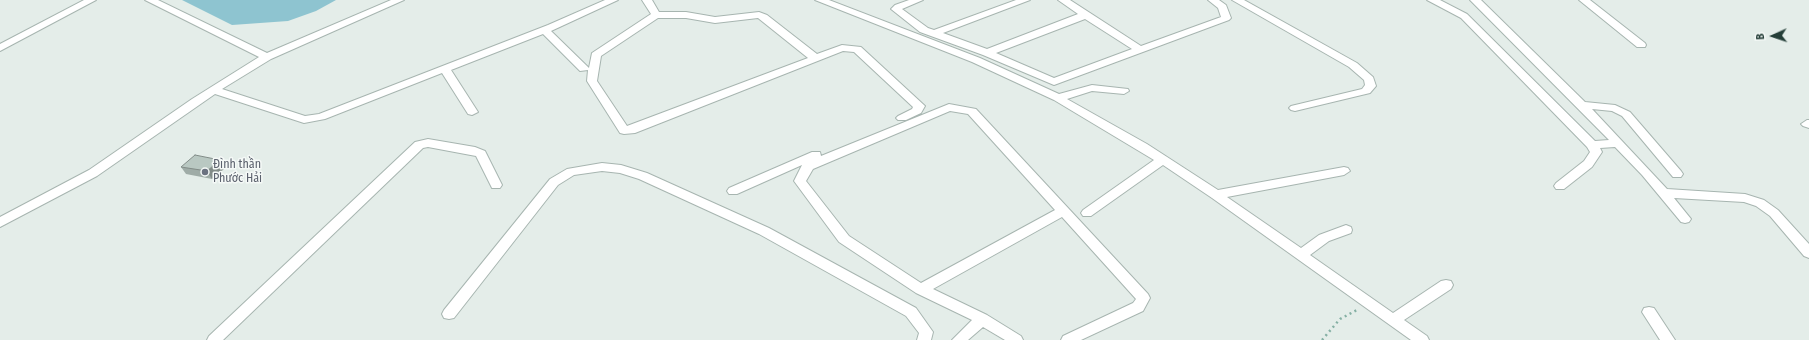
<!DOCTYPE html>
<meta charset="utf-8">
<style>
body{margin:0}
#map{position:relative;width:1809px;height:340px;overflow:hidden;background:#e4ede9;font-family:"Fira Sans Condensed",sans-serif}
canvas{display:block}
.north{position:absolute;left:1753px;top:16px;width:40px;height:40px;-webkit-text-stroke:3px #f5f9f7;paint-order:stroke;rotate:267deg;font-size:11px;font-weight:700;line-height:16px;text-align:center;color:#243e38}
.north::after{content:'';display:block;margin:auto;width:14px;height:18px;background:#243e38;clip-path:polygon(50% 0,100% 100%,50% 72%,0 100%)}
</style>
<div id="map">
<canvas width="1809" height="340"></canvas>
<div class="north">B</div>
</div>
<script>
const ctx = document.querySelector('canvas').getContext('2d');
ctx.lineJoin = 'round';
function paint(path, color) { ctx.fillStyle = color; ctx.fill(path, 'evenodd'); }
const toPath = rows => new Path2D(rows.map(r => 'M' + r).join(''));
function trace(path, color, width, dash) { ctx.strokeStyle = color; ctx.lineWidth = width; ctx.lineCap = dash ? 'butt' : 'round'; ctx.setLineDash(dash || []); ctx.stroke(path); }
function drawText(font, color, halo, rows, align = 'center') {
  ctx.font = font + ' "Fira Sans Condensed",sans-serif'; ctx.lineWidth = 3; ctx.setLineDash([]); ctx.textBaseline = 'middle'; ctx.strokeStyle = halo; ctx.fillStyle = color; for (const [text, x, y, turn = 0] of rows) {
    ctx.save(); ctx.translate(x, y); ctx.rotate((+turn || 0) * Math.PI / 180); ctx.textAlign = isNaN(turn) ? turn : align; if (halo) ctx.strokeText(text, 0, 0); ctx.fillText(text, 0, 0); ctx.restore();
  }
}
paint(toPath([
 [182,0,336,0,316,11,288,21,232,25]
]), '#8ec4d0');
const minor = toPath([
 [84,0,96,0,0,51,0,44,84,0],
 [145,0,158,0,267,53,391,0,404,0,271,59,222,89,305,116,319,114,548,25,605,0,618,0,551,31,589,68,592,53,651,14,642,0,652,0,659,12,686,12,715,17,759,12,767,15,817,54,842,45,861,47,925,106,921,113,906,120,898,120,896,118,898,116,912,109,913,107,854,52,843,51,635,133,624,134,620,133,587,81,588,70,580,71,543,34,451,70,478,112,472,115,468,114,442,73,325,119,304,123,215,94,97,176,0,227,0,217,89,170,192,99,259,57,145,0],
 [658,18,686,18,715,23,758,18,808,58,627,126,597,81,601,56,658,18],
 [815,0,829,0,980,58,1059,94,1092,85,1128,89,1129,91,1124,94,1092,91,1067,99,1147,144,1218,190,1344,167,1348,168,1350,171,1344,175,1227,197,1301,248,1319,235,1346,225,1351,227,1352,230,1351,233,1329,241,1310,255,1393,313,1441,281,1446,280,1451,281,1453,285,1451,289,1404,320,1427,336,1429,340,1411,340,1212,198,1163,165,1091,216,1083,216,1081,213,1083,210,1154,160,1054,100,972,62,815,0],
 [909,0,923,0,902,9,928,28,934,30,1016,0,1030,0,943,33,987,49,1078,14,1058,0,1070,0,1141,46,1221,17,1218,8,1208,0,1219,0,1226,5,1231,18,1229,20,1054,85,983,55,920,32,891,9,895,5,909,0],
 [1085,19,1132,49,1054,78,996,53,1085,19],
 [1232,0,1244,0,1357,63,1373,77,1376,86,1370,93,1295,111,1291,110,1289,108,1291,106,1362,89,1365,85,1364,80,1349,67,1232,0],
 [1427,0,1440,0,1467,14,1595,141,1609,140,1470,0,1481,0,1585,102,1615,105,1630,112,1681,171,1683,174,1681,177,1673,177,1622,116,1612,111,1592,109,1667,189,1745,194,1764,200,1778,210,1809,244,1809,258,1804,256,1770,216,1756,206,1744,202,1674,198,1691,219,1689,222,1685,223,1681,222,1642,175,1615,147,1600,148,1602,152,1592,167,1564,189,1556,189,1554,186,1556,183,1584,161,1590,152,1587,147,1461,18,1427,0],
 [1579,0,1590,0,1645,43,1646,45,1645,47,1637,47,1579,0],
 [949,104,976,109,1148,294,1150,298,1143,311,1081,340,1061,340,1063,336,1133,303,1136,299,1062,217,933,289,987,315,1021,336,1023,340,1005,340,983,327,968,340,952,340,972,320,916,293,839,242,794,181,802,165,737,194,729,194,727,191,729,188,812,152,820,152,821,156,949,104],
 [950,111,968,114,1055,210,921,283,849,236,806,181,813,169,950,111],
 [1807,120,1809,120,1809,128,1803,126,1801,124,1807,120],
 [428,139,475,147,485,151,502,185,500,188,492,188,476,156,428,147,423,148,223,340,207,340,209,336,415,142,428,139],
 [602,163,621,165,647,173,769,228,916,308,933,332,931,340,917,340,919,333,906,316,759,234,639,179,620,173,602,171,574,175,558,185,454,318,449,319,444,318,442,314,444,310,550,179,567,169,602,163],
 [1649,307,1654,308,1675,340,1660,340,1642,312,1644,308,1649,307]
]);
trace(minor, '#a7b5b0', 2);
trace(toPath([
 [1322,340,1340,319,1357,310]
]), '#85b0a4', 2.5, [2, 3.5]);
paint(minor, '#fff');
paint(toPath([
 [181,167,225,168,212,179,186,174]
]), '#9faca7');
paint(toPath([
 [220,160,225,168,212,179,207,171]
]), '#828c88');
const building = toPath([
 [195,155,220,160,207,171,181,167,195,155]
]);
paint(building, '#b9c8c2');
trace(building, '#828c88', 1);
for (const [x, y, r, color] of [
 [205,172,4,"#6b7280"]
]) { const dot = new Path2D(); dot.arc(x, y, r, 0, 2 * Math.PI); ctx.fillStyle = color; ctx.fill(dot); trace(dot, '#f5f9f7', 1.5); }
drawText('12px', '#5b616d', '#f5f9f7', [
 ["Đình thần",213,165],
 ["Phước Hải",213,179]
], 'left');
</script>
